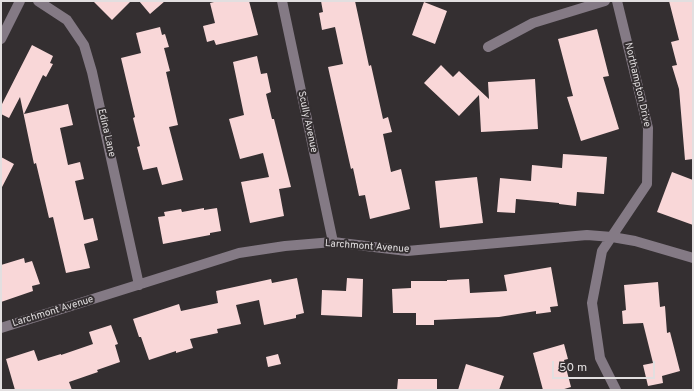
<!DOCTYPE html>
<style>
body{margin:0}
#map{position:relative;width:694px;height:391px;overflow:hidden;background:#342f31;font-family:Overpass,sans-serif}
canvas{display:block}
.frame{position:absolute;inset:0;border:2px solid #e2dfe0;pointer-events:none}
.scale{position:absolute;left:552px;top:361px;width:103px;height:18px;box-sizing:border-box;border:2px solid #e2dfe0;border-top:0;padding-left:5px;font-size:12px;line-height:14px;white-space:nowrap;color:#e2dfe0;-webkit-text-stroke:3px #342f31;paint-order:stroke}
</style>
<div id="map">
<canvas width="694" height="391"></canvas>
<div class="frame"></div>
<div class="scale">50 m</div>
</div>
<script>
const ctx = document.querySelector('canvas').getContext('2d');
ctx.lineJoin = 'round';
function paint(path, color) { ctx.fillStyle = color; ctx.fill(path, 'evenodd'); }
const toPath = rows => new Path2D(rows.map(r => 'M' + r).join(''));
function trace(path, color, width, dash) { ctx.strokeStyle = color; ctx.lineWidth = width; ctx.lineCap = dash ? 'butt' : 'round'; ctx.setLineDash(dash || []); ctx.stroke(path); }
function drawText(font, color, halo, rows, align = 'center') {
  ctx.font = font + ' Overpass,sans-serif'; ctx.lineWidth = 4; ctx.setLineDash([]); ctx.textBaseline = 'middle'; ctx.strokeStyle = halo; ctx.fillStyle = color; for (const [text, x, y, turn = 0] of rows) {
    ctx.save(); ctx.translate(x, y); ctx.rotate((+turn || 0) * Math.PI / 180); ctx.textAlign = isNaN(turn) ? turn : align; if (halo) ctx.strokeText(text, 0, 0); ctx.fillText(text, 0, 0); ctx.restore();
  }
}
paint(toPath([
 [93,1,131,1,112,20],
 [139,1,165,1,150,14],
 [218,1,249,1,258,35,216,45,214,40,207,42,203,26,215,23,210,3],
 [321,1,355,1,369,66,371,65,383,119,388,117,392,132,383,134,391,172,401,169,410,209,370,219,365,195,359,196,353,168,351,169,328,67,343,64,335,27,322,30,319,13,323,12],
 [669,1,693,1,693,159,685,160,679,89,672,66,677,65,671,42,679,40],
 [424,2,447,11,435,44,412,35],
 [160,27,162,35,165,34,169,47,164,48,170,71,166,72,178,125,169,127,183,180,162,185,157,167,143,170,137,147,140,146,133,118,135,117,121,58,141,53,136,33],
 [597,29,609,76,603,77,619,129,581,141,567,97,573,96,558,39],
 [32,45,53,56,50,63,53,64,46,77,43,75,24,114,68,104,73,125,60,128,68,165,80,162,84,179,75,181,84,220,93,218,98,240,84,244,90,268,66,273,53,217,49,218,36,163,34,164,20,97,9,118,1,114,1,106],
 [257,56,261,74,267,73,271,92,266,94,272,119,274,119,291,187,279,189,284,216,250,223,241,182,269,177,263,153,240,159,229,119,244,115,233,62],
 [441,65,453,77,459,71,489,99,488,82,535,79,538,129,481,132,479,95,459,116,424,83],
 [563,154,607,157,604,194,577,192,576,206,559,204,559,203,516,199,515,213,497,212,500,178,531,181,532,165,562,168],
 [1,157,14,164,1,189],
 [672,172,693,180,693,225,657,212],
 [477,177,483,223,440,228,435,181],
 [204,208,204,210,217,208,221,231,210,233,210,235,163,244,158,217,165,216,164,212,181,209,182,212],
 [24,258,25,263,32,261,40,284,32,286,33,291,1,302,1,265],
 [551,267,558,306,550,307,551,312,536,314,536,311,499,317,434,320,434,325,416,325,416,313,393,313,392,289,411,288,411,281,447,281,447,280,469,279,470,293,507,291,504,275],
 [297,278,304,313,296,315,296,318,264,325,259,300,236,305,241,324,217,329,218,333,190,339,193,348,176,353,176,351,149,360,141,337,139,337,133,319,179,304,181,311,218,303,216,291,271,279,272,283],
 [347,278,363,279,362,317,321,315,322,290,346,291],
 [658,282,660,307,665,306,667,333,670,332,680,371,662,376,663,383,648,386,643,365,653,363,643,323,623,324,622,311,626,310,624,285],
 [111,325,118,344,115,345,120,362,97,370,98,372,69,382,72,390,15,390,6,359,34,350,38,361,61,354,61,355,93,344,89,332],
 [564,344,568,359,564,360,571,387,561,390,543,390,533,353],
 [278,354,281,364,268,367,266,357],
 [466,364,504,376,499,390,458,390],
 [398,379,437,379,437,390,397,390]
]), '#f9d7d8');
trace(toPath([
 [38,1,67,20,84,45,92,72,139,285],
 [282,1,333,242],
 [1,39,20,1],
 [488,47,533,23,605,1],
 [1,328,239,253,285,246,333,242,407,251,587,235,612,237,635,241,693,258],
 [616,390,600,358,592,303,602,251,647,184,648,128,617,1]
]), '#847a85', 10);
drawText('10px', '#e2dfe0', '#342f31', [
 ["Northampton Drive",637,85,77],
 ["Scully Avenue",307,122,78],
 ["Edina Lane",106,133,77],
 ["Larchmont Avenue",367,247,4],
 ["Larchmont Avenue",53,312,-17]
]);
</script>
